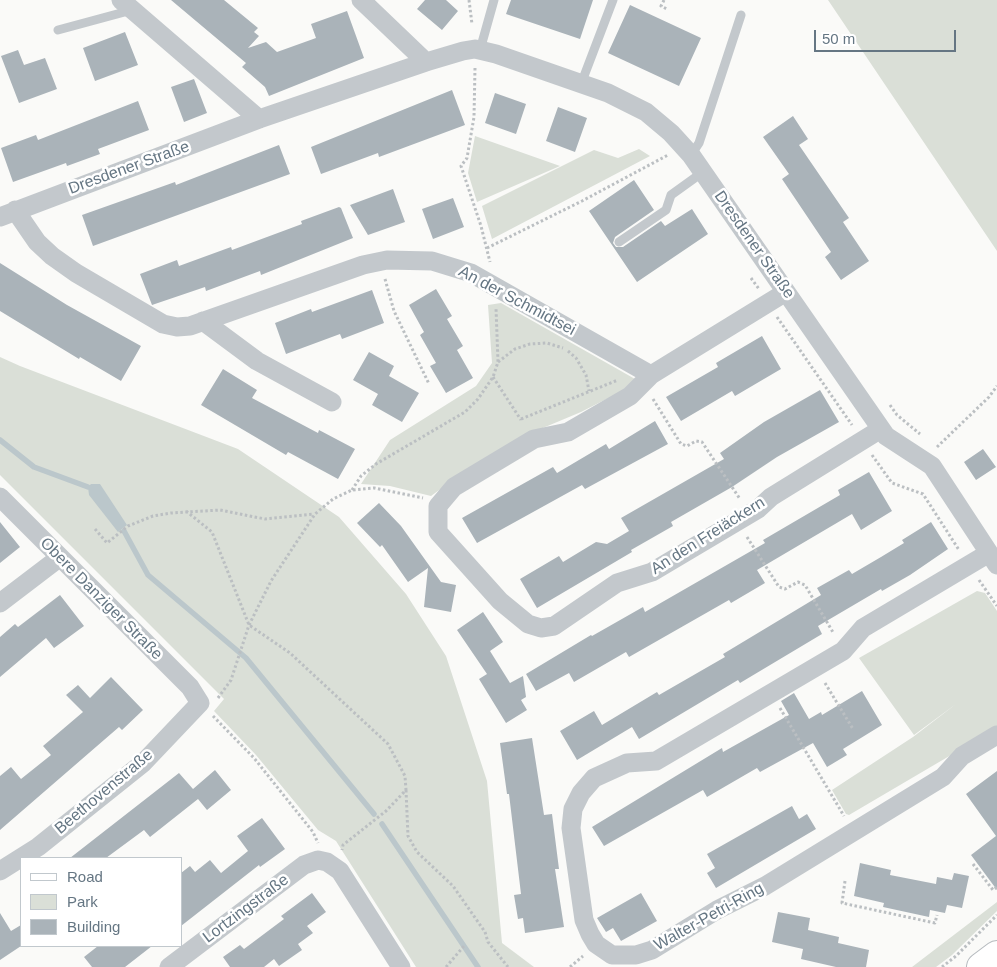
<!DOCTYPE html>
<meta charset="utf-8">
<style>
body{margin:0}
#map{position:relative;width:997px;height:967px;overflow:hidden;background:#fafaf8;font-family:Helvetica,sans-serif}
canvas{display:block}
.legend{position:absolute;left:20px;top:857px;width:162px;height:90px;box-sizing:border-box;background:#fff;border:1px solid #c1c8cd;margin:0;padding:6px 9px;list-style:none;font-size:15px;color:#657683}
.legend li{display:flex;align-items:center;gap:10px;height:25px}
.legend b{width:25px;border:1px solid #c1c8cd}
.scale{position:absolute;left:814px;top:30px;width:142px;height:22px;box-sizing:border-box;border:2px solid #657683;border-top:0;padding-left:6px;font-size:15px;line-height:18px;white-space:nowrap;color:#657683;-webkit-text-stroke:4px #fff;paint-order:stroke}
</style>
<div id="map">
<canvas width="997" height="967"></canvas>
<ul class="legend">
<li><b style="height:6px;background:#fff"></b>Road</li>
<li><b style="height:14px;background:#dadfd7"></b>Park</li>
<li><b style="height:14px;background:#aab3b9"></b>Building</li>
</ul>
<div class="scale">50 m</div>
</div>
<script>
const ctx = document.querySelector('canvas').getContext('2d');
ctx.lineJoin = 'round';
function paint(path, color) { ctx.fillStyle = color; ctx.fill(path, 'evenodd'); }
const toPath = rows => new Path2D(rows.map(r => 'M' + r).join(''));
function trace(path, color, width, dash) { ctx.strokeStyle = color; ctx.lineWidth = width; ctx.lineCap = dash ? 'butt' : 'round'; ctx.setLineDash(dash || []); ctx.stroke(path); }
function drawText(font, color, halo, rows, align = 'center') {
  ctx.font = font + ' Helvetica,sans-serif'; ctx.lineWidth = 5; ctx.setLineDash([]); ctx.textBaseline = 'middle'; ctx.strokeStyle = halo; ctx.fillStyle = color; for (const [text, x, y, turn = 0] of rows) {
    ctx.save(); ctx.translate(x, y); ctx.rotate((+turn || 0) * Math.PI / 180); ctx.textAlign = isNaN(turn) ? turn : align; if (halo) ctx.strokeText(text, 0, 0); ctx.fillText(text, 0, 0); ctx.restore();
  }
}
paint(toPath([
 [828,0,997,0,997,251],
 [475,136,560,166,477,202,468,173],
 [639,149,650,156,492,239,482,206,594,150,618,158],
 [501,303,635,379,632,386,581,412,538,430,457,477,431,496,390,486,361,484,390,440,476,386,492,363,488,305],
 [0,357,20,366,238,449,339,517,406,594,446,656,487,781,502,943,534,967,416,967,336,841,318,830,256,755,214,711,224,699,0,475],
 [977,591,985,593,997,611,997,728,849,815,846,814,832,790,913,737,956,704,914,735,859,658],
 [997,902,997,911,952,955,936,967,912,967]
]), '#dadfd7');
paint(toPath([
 [91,484,100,484,127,525,118,532,89,495,88,487]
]), '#bbc7cb');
trace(toPath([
 [0,440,34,467,88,487],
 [124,531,148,575,246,658,374,814],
 [382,824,478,967]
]), '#bbc7cb', 5.5);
paint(toPath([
 [171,0,224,0,258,28,254,32,259,36,248,48,266,42,277,52,316,38,311,24,347,11,364,58,269,96,265,87,242,67,246,63],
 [425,0,446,0,458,11,442,30,417,9],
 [511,0,593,0,580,39,506,14],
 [630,5,701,38,679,86,608,53],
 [125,32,138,65,95,81,83,48],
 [18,50,24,65,45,58,57,89,19,103,1,56],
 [194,79,207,113,184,122,171,87],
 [452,90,465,125,379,157,378,153,321,174,311,147],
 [495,93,526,104,516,134,485,123],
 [138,101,149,130,98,149,100,154,67,166,66,163,13,182,1,148,36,135,38,140],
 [558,107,587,118,575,152,546,141],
 [793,116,808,139,799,145,849,218,843,222,869,261,841,280,825,257,831,252,782,179,789,174,763,137],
 [279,145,290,174,93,246,82,215,175,182,176,185],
 [634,180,654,210,615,237,613,243,616,247,623,247,661,221,665,226,692,209,708,234,637,282,589,211],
 [393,189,405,222,368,235,350,205],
 [453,198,464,227,433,239,422,209],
 [339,207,341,208,353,238,261,275,260,271,206,291,205,287,152,305,140,274,177,260,179,266,231,247,232,250,302,224,301,221],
 [0,263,67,305,141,346,121,381,80,357,79,359,0,311],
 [436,289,452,316,447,319,463,346,457,350,473,378,446,393,430,366,436,363,420,335,424,332,409,305],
 [372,290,384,323,342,339,340,334,286,354,275,323,311,309,312,312],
 [762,336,781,369,735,396,732,391,681,421,666,397,718,367,716,363],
 [369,352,394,366,389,376,419,393,402,422,372,405,378,394,353,380],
 [223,369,257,390,252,398,318,433,319,430,355,449,338,479,288,452,286,455,201,405],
 [820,390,839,422,777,457,732,487,671,522,673,526,631,550,632,552,537,608,520,579,559,556,563,562,596,542,607,544,629,531,621,518,724,459,720,453,764,422],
 [655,421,668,444,585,489,582,485,477,543,462,518,553,467,557,473,606,444,609,449],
 [983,449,996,467,976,480,964,462],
 [869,472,892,511,861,530,852,514,757,570,765,583,731,603,729,600,629,657,626,652,574,682,569,673,536,691,526,674,591,635,592,636,643,607,645,612,765,543,763,540,840,495,838,490],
 [379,503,401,526,441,582,456,585,451,612,424,607,428,568,408,582,382,545,380,547,357,523],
 [0,522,20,547,0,563],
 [931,522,948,549,910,575,882,591,881,589,818,626,822,634,740,683,738,680,639,739,632,727,577,760,560,731,594,711,602,725,657,692,659,695,725,657,723,654,821,595,817,588,849,570,852,574,881,557,904,543,902,540],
 [60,595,84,626,54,648,46,638,0,677,0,637,15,624,18,627],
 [483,612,503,642,490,651,510,683,523,676,526,697,521,700,527,710,506,723,479,679,487,674,457,630],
 [111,677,143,710,122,730,119,727,0,830,0,776,11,767,21,779,51,755,43,746,83,712,66,695,78,685,90,698],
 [862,691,882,725,843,749,847,755,827,767,813,743,760,772,757,768,707,797,703,790,604,846,592,827,722,748,723,752,789,715,781,701,794,693,809,719,821,712,822,715],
 [532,738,544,815,552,814,559,869,555,869,564,927,525,933,523,918,518,919,514,895,521,894,509,794,507,794,500,743],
 [215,770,231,790,207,810,198,799,150,837,144,830,106,858,70,858,179,773,193,789],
 [997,771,997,890,971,855,996,836,966,794],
 [792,806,799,819,807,814,816,829,716,888,707,873,715,868,707,854],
 [262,818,285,849,260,867,259,865,181,926,181,873,190,866,195,872,210,860,221,873,248,851,237,836],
 [860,863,891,870,890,875,936,884,937,877,952,880,954,873,969,876,962,908,947,905,945,913,930,910,929,917,883,907,884,903,854,896],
 [312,893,326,912,307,926,313,933,298,944,302,950,279,966,274,959,264,967,230,967,223,957,240,945,244,949,284,919,281,916],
 [641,893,657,921,621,941,613,928,606,932,597,918],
 [778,912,810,918,808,930,839,937,838,943,869,950,866,967,836,967,801,959,803,949,772,942],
 [0,913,11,931,21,925,21,946,0,960],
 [98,946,152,946,125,967,92,967,84,957]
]), '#aab3b9');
const primary = toPath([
 [981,967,997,955]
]);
trace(primary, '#b5babe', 30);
trace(toPath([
 [469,0,472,24],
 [664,0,661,6,667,9],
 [475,68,474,117,467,158,461,166,481,226,490,262],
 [487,248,582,201,668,155],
 [751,278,759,289],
 [385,279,394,311,429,384],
 [777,317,852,425],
 [568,351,576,358,586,375,589,391],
 [498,362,515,349,530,344,547,343,563,348],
 [493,377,521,420],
 [653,399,681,444,687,446,696,441,702,442,740,499],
 [890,405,897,415,920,434],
 [521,419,618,380],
 [937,447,989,397,997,386],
 [872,455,892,483,923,494,959,550],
 [352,490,361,476,376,464,465,412,478,399,493,377,498,362,496,308],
 [186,511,212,532,249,625,290,653,388,744,405,776,406,790,386,811,343,845,342,850],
 [95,529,107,543,128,526,153,516,171,513,220,510,265,519,314,514],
 [747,537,779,587,785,589,798,582,805,585,834,634],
 [979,580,997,606],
 [825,683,853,729],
 [218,698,231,680,249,625,271,581,315,514,333,499,352,490,374,488,423,498],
 [780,708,844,816],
 [213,716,254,758,313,832,318,843],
 [406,790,408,836,417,852,453,886,485,932,488,942,508,967],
 [973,864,993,890,997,887],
 [845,881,842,903,935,923,937,915],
 [446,967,464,946],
 [570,967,583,956],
 [942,967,956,956,997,915]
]), '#bbbfc2', 3, [2.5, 2.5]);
trace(toPath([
 [58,30,132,10],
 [480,50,494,0],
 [581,84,613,0],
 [691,155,699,143,741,15],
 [619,242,666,210,671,195,703,172]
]), '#c3c8cc', 9);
trace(toPath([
 [121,0,259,119],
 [361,0,426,62],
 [15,210,37,242,52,256,76,273,163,324,177,327,190,326,363,265,387,260,432,261,471,273,651,375],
 [0,217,259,119,426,62,463,51,475,49,496,54,608,93,646,112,671,133,691,155,886,436,932,466,997,565],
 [786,292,651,375,630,396,568,432,534,439,454,487,438,506,438,532,500,601,528,624,541,628,554,626,617,583,652,572,758,509,771,497,881,429],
 [203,321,257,361,332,402],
 [0,497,190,687,200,703,143,763,38,847,0,871],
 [989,553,863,628,843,651,656,761,627,763,594,778,581,793,573,809,571,828,584,920,590,934,596,944,612,955,636,955,652,950,717,910,765,886,943,777,962,756,997,735],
 [0,603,59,558],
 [169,967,304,865,318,860,327,862,340,871,401,967]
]), '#c3c8cc', 19);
trace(primary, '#fff', 28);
drawText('16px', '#657683', '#fff', [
 ["Dresdener Straße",129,168,-20],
 ["Dresdener Straße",754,245,55],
 ["An der Schmidtsei",517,301,28],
 ["An den Freiäckern",708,536,-32],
 ["Obere Danziger Straße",101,599,45],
 ["Beethovenstraße",104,792,-40],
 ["Lortzingstraße",246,909,-37],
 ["Walter-Petri-Ring",709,917,-29]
]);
</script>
